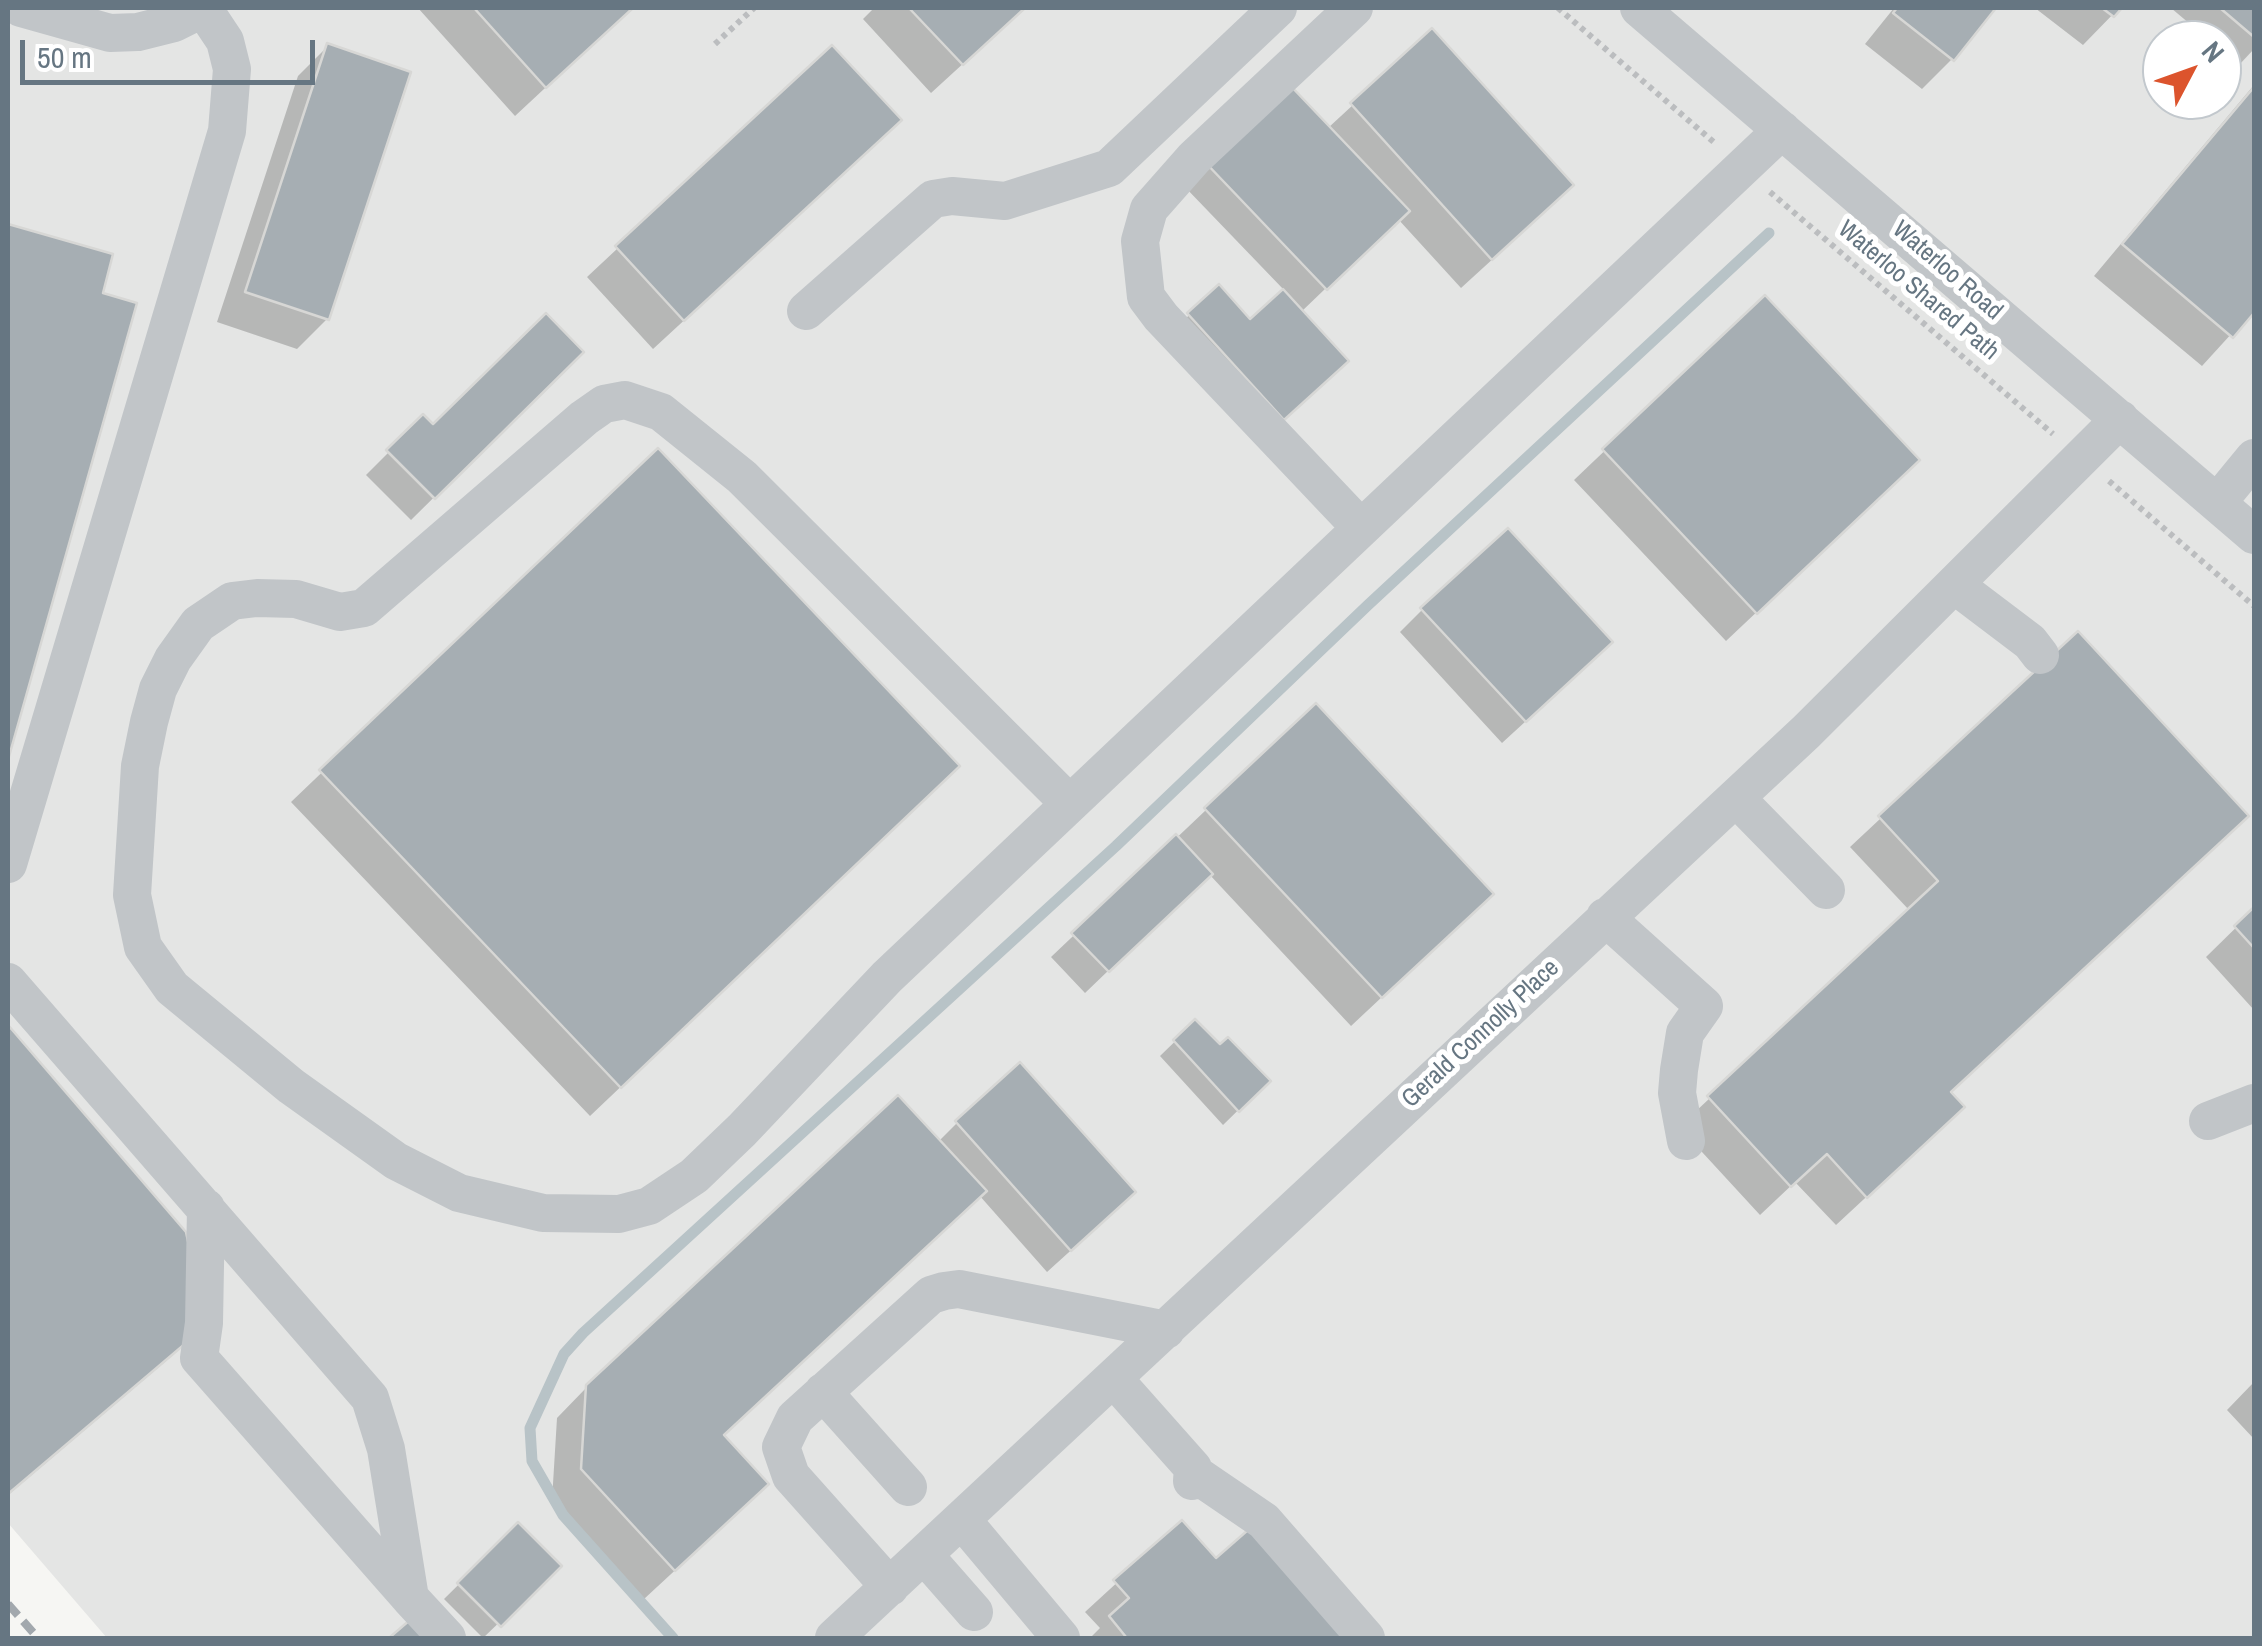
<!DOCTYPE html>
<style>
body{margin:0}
#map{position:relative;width:2262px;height:1646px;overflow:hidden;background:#f6f6f3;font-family:"Archivo Narrow",sans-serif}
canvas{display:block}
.frame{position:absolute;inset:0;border:10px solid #667682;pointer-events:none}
.north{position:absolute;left:2142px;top:20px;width:100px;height:100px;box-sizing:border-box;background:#fff;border:2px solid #c2c8cd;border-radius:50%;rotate:49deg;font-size:28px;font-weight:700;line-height:40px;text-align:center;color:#667682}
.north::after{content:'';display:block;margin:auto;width:35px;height:45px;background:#dc542d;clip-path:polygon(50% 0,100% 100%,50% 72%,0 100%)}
.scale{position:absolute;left:20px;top:40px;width:295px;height:45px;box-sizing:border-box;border:5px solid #667682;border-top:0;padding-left:12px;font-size:30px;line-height:35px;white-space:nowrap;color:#667682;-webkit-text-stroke:8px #fff;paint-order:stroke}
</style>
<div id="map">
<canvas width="2262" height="1646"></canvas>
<div class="frame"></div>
<div class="north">N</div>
<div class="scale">50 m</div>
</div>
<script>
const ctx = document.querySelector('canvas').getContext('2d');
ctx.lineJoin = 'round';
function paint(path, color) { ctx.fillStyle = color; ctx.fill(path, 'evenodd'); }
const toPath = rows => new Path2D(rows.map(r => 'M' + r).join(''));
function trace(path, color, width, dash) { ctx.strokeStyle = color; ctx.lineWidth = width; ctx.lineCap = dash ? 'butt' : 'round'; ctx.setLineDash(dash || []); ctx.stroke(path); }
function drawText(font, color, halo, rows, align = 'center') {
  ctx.font = font + ' "Archivo Narrow",sans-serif'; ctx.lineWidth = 10; ctx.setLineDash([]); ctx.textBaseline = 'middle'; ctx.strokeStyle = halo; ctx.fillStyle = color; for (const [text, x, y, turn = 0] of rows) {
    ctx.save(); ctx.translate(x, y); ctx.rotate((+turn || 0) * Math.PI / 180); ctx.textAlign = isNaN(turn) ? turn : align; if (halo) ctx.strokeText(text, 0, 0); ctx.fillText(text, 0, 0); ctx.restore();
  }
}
paint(toPath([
 [8,8,2254,8,2254,1638,107,1638,8,1523],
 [2162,40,2222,40,2222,100,2162,100]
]), '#e4e5e4');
paint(toPath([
 [418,8,631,8,515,116],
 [874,8,1024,8,931,93,863,19],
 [1894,8,1993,8,1952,59,1922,89,1865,44],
 [2035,8,2119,8,2083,45],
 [2171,8,2254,8,2254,49,2239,65,2222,51,2222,40,2209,40],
 [1432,32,1541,215,1461,288,1398,219,1301,312,1345,361,1260,441,1166,337,1219,287,1250,322,1285,291,1183,185,1206,162,1328,128],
 [328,46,327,319,297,349,217,322,298,76],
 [832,48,869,150,653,349,587,277],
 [2254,85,2254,309,2202,366,2094,276],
 [8,227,110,256,100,295,134,304,8,751],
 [1765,298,1887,489,1726,641,1574,480],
 [581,352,411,520,366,475,423,418,433,427],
 [658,451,927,796,590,1116,291,802],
 [1422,610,1587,665,1502,743,1400,632],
 [2078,634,1949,1093,1932,1136,1836,1225,1795,1182,1760,1215,1679,1127,1910,911,1850,847],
 [1206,810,1461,923,1351,1026,1209,874,1085,993,1051,957],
 [2254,910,2254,1010,2206,957],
 [1195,1022,1220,1048,1268,1081,1223,1125,1160,1056],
 [8,1028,183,1233,203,1325,173,1355,8,1495],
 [957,1123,1110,1215,1047,1272,979,1195,721,1437,736,1514,644,1599,552,1500,557,1418,587,1387,938,1142],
 [2254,1382,2254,1439,2227,1410],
 [1182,1523,1216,1562,1355,1638,1090,1638,1100,1628,1085,1612],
 [518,1526,558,1566,483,1638,444,1599]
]), '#0003');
trace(toPath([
 [673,1638,563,1515,532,1461,530,1428,564,1354,583,1333,1116,846,1368,605,1769,233]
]), '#b8c3c7', 11);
const building = toPath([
 [474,8,633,8,546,88,474,8],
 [909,8,1025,8,963,65,909,8],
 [1897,8,1996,8,1954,61,1893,13,1897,8],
 [2102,8,2122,8,2114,17,2102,8],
 [2220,8,2254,8,2254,37,2220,8],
 [1432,28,1574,185,1492,260,1350,103,1432,28],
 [327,43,411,72,329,320,245,292,327,43],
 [832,45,902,120,684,321,615,246,832,45],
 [1287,82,1410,211,1327,290,1204,161,1287,82],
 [2254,87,2254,313,2233,338,2122,244,2254,87],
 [8,224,113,254,103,293,137,303,8,760,8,224],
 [1219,284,1250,319,1283,289,1349,361,1284,420,1187,313,1219,284],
 [1765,295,1920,460,1757,614,1602,449,1765,295],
 [546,313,584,352,435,499,386,450,423,414,433,424,546,313],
 [658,448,960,766,621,1088,319,770,658,448],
 [1508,528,1613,642,1526,722,1420,608,1508,528],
 [2078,631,2249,816,1951,1092,1965,1107,1867,1198,1827,1154,1791,1187,1707,1096,1938,881,1878,816,2078,631],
 [1316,703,1494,894,1382,998,1204,808,1316,703],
 [1176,834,1213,874,1109,972,1071,933,1176,834],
 [2254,907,2254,948,2234,926,2254,907],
 [1195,1019,1220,1044,1228,1037,1271,1081,1239,1112,1173,1040,1195,1019],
 [8,1025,186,1232,206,1326,8,1494,8,1025],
 [1020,1062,1136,1192,1071,1251,955,1121,1020,1062],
 [898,1095,987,1191,724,1435,769,1484,675,1571,581,1469,586,1385,898,1095],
 [1182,1520,1216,1558,1256,1523,1358,1638,1124,1638,1126,1637,1109,1616,1129,1598,1113,1580,1182,1520],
 [518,1522,562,1566,501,1627,457,1583,518,1522],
 [418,1613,441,1638,389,1638,418,1613]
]);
paint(building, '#a6aeb3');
trace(building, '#d7d7d5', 2.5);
trace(toPath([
 [1558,8,1716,144],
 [715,44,754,8],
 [1770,192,2053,434],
 [2109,481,2254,606]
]), '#bbbdbf', 6, [5, 5]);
trace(toPath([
 [21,8,110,33,138,32,174,23,204,8],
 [1354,8,1194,158,1149,209,1140,241,1146,297,1161,317,1360,527],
 [1639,8,2254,535],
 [806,311,933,199,952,196,1005,201,1109,168,1278,8],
 [2217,503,2254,458],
 [1956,586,2030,642,2040,655],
 [1736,798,1826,890],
 [1069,803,742,477,661,412,625,400,604,404,584,418,364,608,340,612,296,599,257,598,232,601,198,624,173,659,158,689,149,722,140,766,132,895,143,947,172,988,291,1086,396,1161,459,1193,543,1213,619,1214,649,1206,694,1176,742,1130,887,977,1782,130],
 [8,864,227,131,232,69,225,41,203,8],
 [1605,917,1704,1006,1685,1033,1679,1070,1677,1093,1686,1141],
 [8,982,370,1398,386,1449,410,1598,447,1638],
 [2208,1121,2254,1103],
 [206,1208,204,1323,199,1358,410,1598],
 [1114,1379,1193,1468,1192,1481],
 [823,1392,908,1487],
 [1195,1474,1264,1521,1366,1638],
 [962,1520,1061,1638],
 [924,1555,974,1612],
 [890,1587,791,1476,781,1447,795,1418,931,1295,944,1291,959,1289,1166,1330],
 [834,1638,1806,732,2120,419]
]), '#c1c5c8', 38);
trace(toPath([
 [8,1604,38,1638]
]), '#a2a8ad', 8, [15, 8]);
drawText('25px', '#667682', '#fff', [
 ["Waterloo Road",1947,271,41],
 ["Waterloo Shared Path",1918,291,40],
 ["Gerald Connolly Place",1481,1034,-43]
]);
</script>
